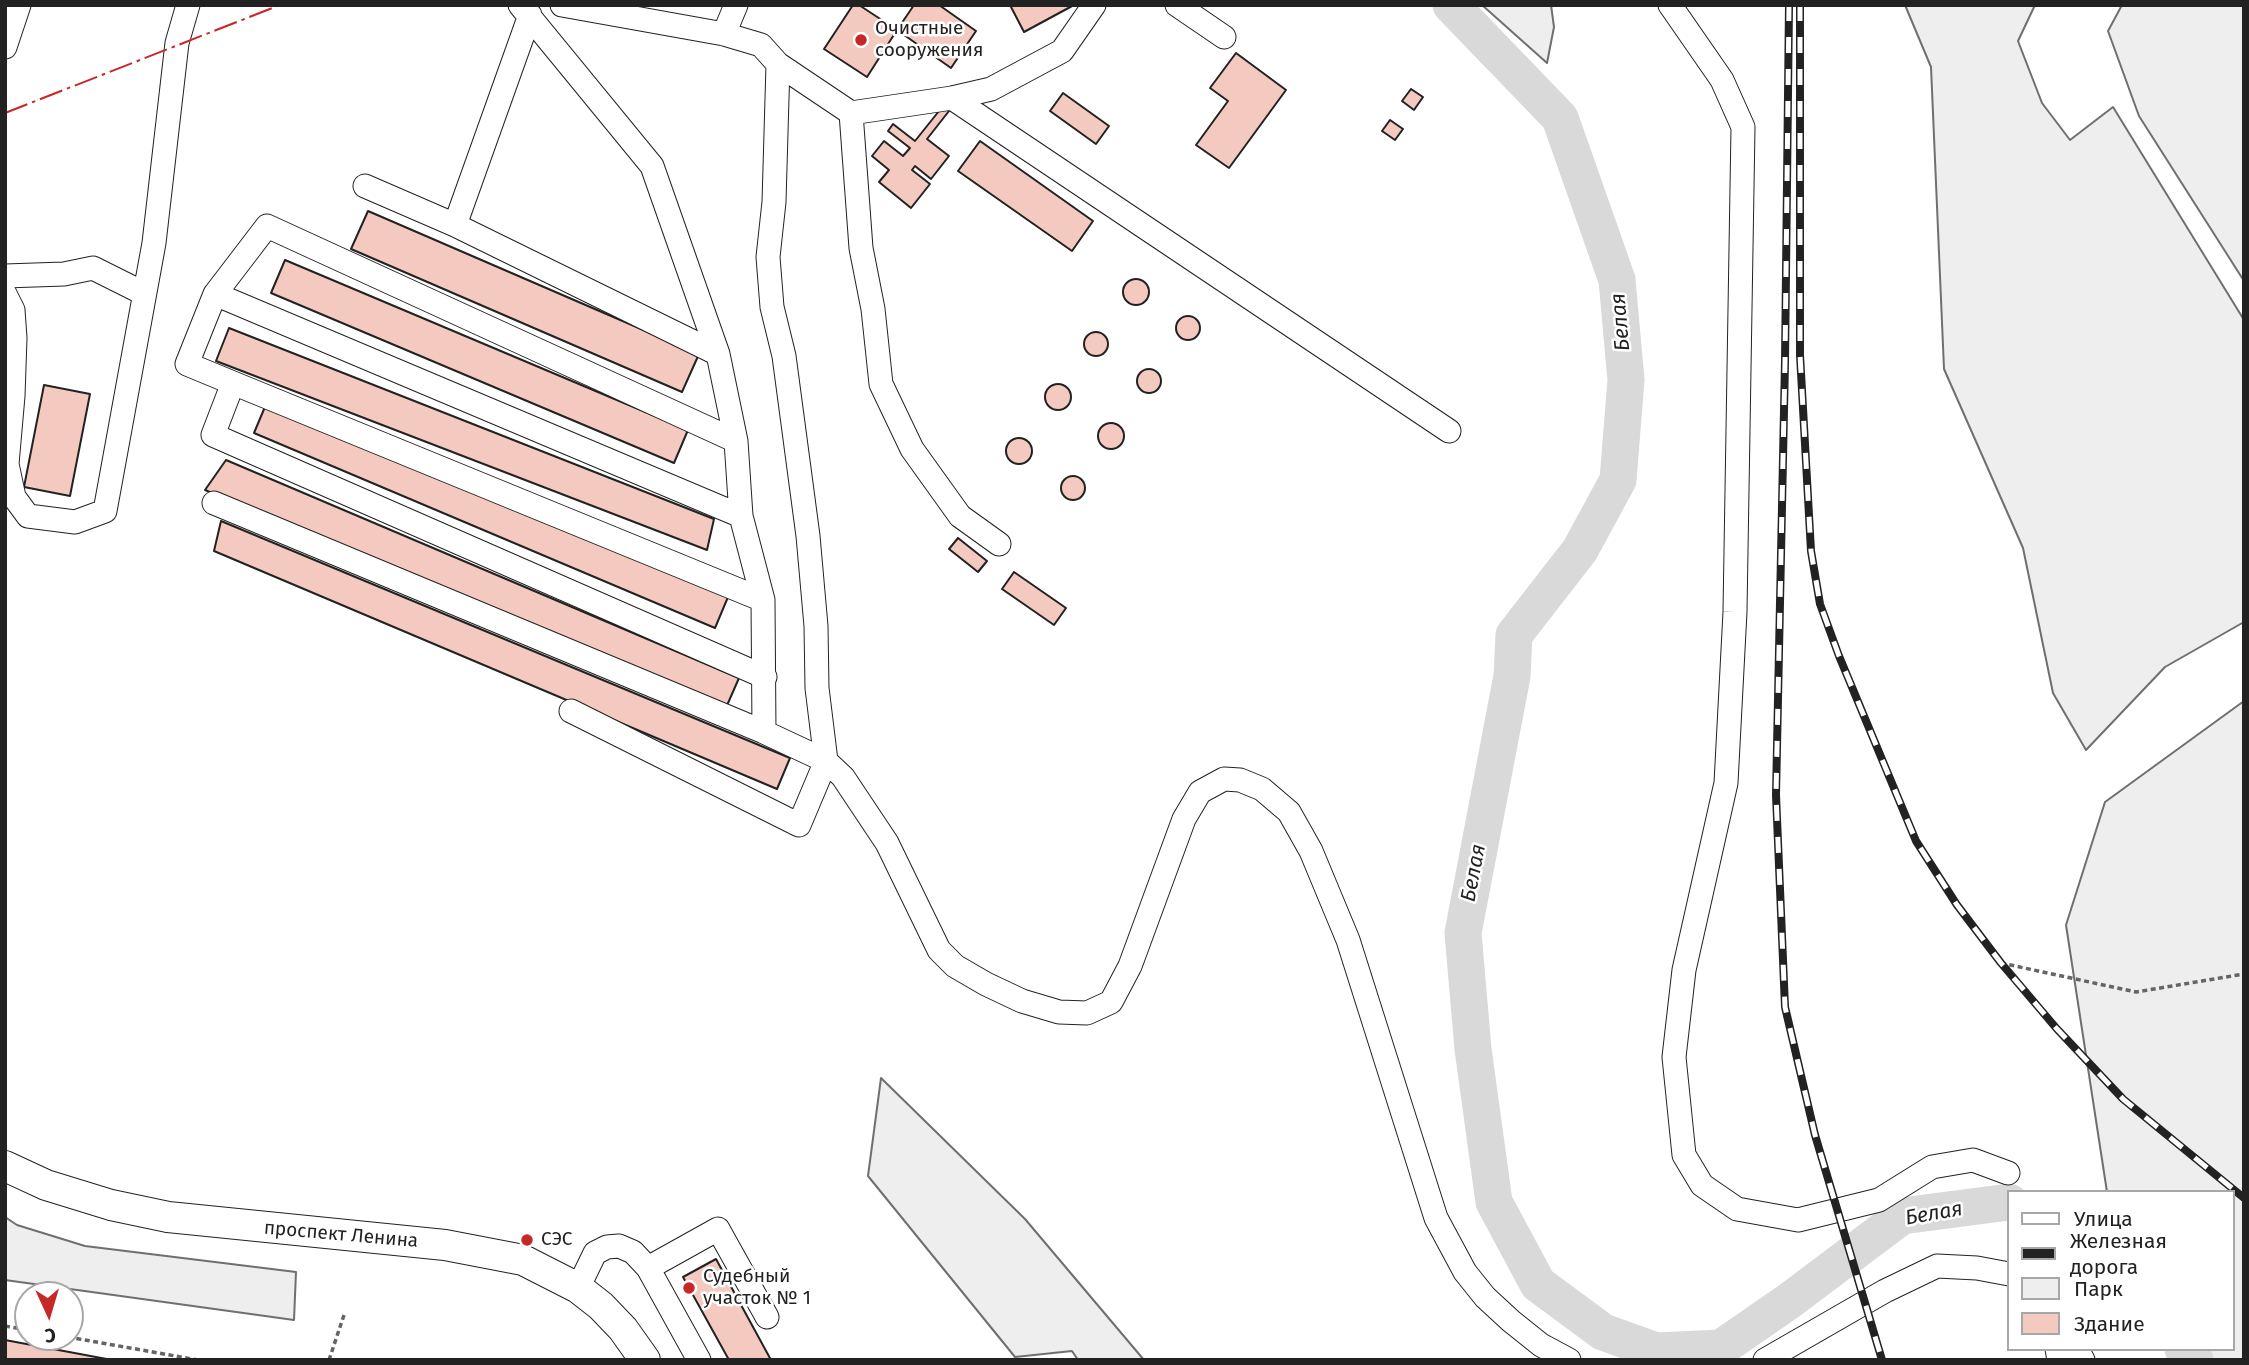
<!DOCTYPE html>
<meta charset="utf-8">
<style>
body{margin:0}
#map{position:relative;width:2249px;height:1365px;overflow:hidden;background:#fff;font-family:"Fira Sans",sans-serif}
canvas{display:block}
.frame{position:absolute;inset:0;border:7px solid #222;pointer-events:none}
.legend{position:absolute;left:2007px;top:1190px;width:228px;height:161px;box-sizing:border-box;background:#fff;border:2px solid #a7a7a7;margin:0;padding:9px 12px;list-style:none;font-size:21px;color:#222}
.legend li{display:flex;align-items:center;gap:14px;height:35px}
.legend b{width:35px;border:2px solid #a7a7a7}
.north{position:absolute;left:14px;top:1281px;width:70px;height:70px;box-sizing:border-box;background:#fff;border:2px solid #a7a7a7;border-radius:50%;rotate:176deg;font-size:19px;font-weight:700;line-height:28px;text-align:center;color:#222}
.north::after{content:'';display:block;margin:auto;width:24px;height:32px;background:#c62828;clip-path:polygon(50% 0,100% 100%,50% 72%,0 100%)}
</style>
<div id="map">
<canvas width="2249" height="1365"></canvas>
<div class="frame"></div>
<ul class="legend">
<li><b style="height:9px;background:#fff"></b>Улица</li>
<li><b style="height:9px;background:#222"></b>Железная дорога</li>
<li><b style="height:19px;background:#eee"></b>Парк</li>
<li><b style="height:19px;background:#f3c9c0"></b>Здание</li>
</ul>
<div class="north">С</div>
</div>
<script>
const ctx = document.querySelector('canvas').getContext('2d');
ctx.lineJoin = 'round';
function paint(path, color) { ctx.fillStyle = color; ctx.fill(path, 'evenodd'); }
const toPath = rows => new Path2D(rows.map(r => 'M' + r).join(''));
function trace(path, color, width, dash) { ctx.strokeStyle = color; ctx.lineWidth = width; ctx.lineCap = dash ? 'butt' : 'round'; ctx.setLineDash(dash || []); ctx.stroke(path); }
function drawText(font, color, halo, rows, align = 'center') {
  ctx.font = font + ' "Fira Sans",sans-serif'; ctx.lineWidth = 5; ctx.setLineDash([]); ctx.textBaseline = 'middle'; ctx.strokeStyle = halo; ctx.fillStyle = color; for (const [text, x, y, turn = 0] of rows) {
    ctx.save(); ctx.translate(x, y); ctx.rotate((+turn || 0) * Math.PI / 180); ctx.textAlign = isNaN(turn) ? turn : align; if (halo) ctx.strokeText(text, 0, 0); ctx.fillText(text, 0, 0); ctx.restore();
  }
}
const green = toPath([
 [1482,5,1551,5,1554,27,1547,63,1482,5],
 [1905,5,2035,5,2018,41,2042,103,2070,140,2113,107,2244,320,2244,622,2165,667,2086,750,2053,693,2023,548,1944,369,1931,67,1905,5],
 [2122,5,2244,5,2244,281,2139,116,2108,31,2122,5],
 [2244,701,2244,1360,2189,1360,2183,1349,2233,1349,2233,1192,2107,1192,2066,925,2105,802,2244,701],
 [881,1078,1025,1219,1144,1360,1078,1360,1072,1351,1015,1357,868,1176,881,1078],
 [5,1217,17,1225,85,1246,296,1272,294,1320,5,1280,5,1217]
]);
paint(green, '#eee');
trace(green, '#6f6f6f', 2);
trace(toPath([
 [1451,5,1560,118,1617,280,1626,380,1618,480,1580,550,1514,635,1512,676,1463,933,1473,1049,1494,1202,1538,1284,1603,1332,1656,1351,1721,1348,1789,1301,1902,1216,2009,1202],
 [2183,1349,2195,1360]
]), '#d9d9d9', 37);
const building = toPath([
 [853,5,859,5,897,30,867,77,824,49,853,5],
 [914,5,939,5,976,31,951,68,897,30,914,5],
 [1010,5,1074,5,1024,32,1010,5],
 [1236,53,1286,90,1229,168,1196,145,1228,101,1210,88,1236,53],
 [1411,89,1423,97,1414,110,1402,101,1411,89],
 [1063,93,1109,126,1096,144,1050,111,1063,93],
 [943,106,949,111,927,139,949,156,931,179,915,166,912,170,930,184,911,208,879,182,889,170,872,156,884,141,903,156,910,148,888,131,893,124,915,141,943,106],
 [1390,120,1403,129,1395,140,1382,131,1390,120],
 [980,141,1093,221,1072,251,958,171,980,141],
 [368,211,699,354,682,392,351,249,368,211],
 [285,260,688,430,674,463,271,293,285,260],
 '1123 292a13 13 0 1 1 26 0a13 13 0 1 1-26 0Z',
 '1176 328a12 12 0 1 1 24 0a12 12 0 1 1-24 0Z',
 [229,328,714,519,707,550,216,361,229,328],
 '1084 344a12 12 0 1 1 24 0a12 12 0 1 1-24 0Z',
 '1137 381a12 12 0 1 1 24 0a12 12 0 1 1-24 0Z',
 '1045 397a13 13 0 1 1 26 0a13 13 0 1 1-26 0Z',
 [44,385,90,394,70,496,24,487,44,385],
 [267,402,728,597,715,628,254,433,267,402],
 '1098 436a13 13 0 1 1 26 0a13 13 0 1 1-26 0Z',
 '1006 451a13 13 0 1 1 26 0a13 13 0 1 1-26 0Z',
 [226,460,739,678,725,710,205,490,226,460],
 '1061 488a12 12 0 1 1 24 0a12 12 0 1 1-24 0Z',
 [221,521,790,758,777,789,214,551,221,521],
 [958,538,987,561,978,572,949,549,958,538],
 [1014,572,1066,608,1054,625,1002,589,1014,572],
 [716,1259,771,1360,729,1360,683,1277,716,1259],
 [5,1340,112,1360,5,1360,5,1340]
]);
paint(building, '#f3c9c0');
trace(building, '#222', 2);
const minor = toPath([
 [520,5,652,166,718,354,736,441,741,516,763,600,764,732,826,761,843,777,887,843,939,950,955,966,986,984,1022,1001,1059,1012,1087,1013,1111,1002,1130,966,1184,819,1200,792,1224,779,1240,780,1262,789,1289,812,1311,851,1348,940,1436,1218,1465,1272,1485,1297,1511,1321,1541,1345,1569,1360],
 [562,5,724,34,761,45,778,64,851,113,952,98,991,89,1062,51,1094,5],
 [1177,5,1224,37],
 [1670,5,1722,80,1743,127,1735,612,1726,783,1684,970,1674,1057,1684,1155,1702,1185,1737,1209,1798,1220,1879,1200,1932,1167,1973,1160,2008,1173],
 [530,15,455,225,718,354],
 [724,34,736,5],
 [5,47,19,5],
 [952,98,1449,431],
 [851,113,861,248,873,309,881,384,912,449,960,516,999,544],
 [365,186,455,225],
 [5,276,64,274,93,268,143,293],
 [5,294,13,310,15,338,13,396,7,464,14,497,28,516,75,522,105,511,154,243,177,43,188,5],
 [215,294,267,226,736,441],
 [233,383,187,364,215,294,741,516],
 [214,503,764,732],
 [763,600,233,383,213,435,765,677],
 [571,711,799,825,826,761,817,688,816,626,808,536,784,356,772,307,768,257,774,202,778,64],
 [648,1268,699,1360],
 [578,1288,595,1253,607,1247,619,1246,633,1252,648,1268,718,1229,767,1317],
 [2057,1349,2059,1360],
 [2077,1349,2083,1360],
 [1765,1360,1885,1291,1937,1266,1977,1268,2009,1274]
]);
const major = toPath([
 [5,1166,46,1185,111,1205,168,1217,445,1245,523,1260,578,1288,601,1306,623,1329,645,1360]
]);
trace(minor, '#222', 25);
trace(major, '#222', 32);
trace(toPath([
 [2001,963,2136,992,2244,974],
 [5,1326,28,1330],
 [68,1337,198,1360],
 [329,1360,344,1315]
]), '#646464', 3.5, [5, 3.5]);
trace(minor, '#fff', 23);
trace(major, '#fff', 30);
const rail = toPath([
 [1789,5,1785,362,1776,795,1785,1007,1815,1135,1882,1360],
 [1800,5,1800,355,1811,551,1820,604,1839,656,1916,841,1957,905,2001,963,2057,1029,2123,1099,2244,1198]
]);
trace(rail, '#222', 8);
trace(rail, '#fff', 5, [16]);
trace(toPath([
 [5,113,280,5]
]), '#c62828', 2, [24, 5, 3.5, 5]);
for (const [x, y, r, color] of [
 [861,40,7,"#c62828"],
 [527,1240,7,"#c62828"],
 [689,1288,7,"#c62828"]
]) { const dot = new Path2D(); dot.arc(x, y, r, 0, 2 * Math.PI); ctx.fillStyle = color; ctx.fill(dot); trace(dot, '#fff', 2.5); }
drawText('19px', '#222', '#fff', [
 ["Очистные",875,29],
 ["сооружения",875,51],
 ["СЭС",541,1240],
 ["Судебный",703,1277],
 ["участок № 1",703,1299]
], 'left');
drawText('19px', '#222', '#fff', [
 ["проспект Ленина",341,1235,5]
]);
drawText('italic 21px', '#222', '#fff', [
 ["Белая",1621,322,-95],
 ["Белая",1474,873,-79],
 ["Белая",1934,1214,-10]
]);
</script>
